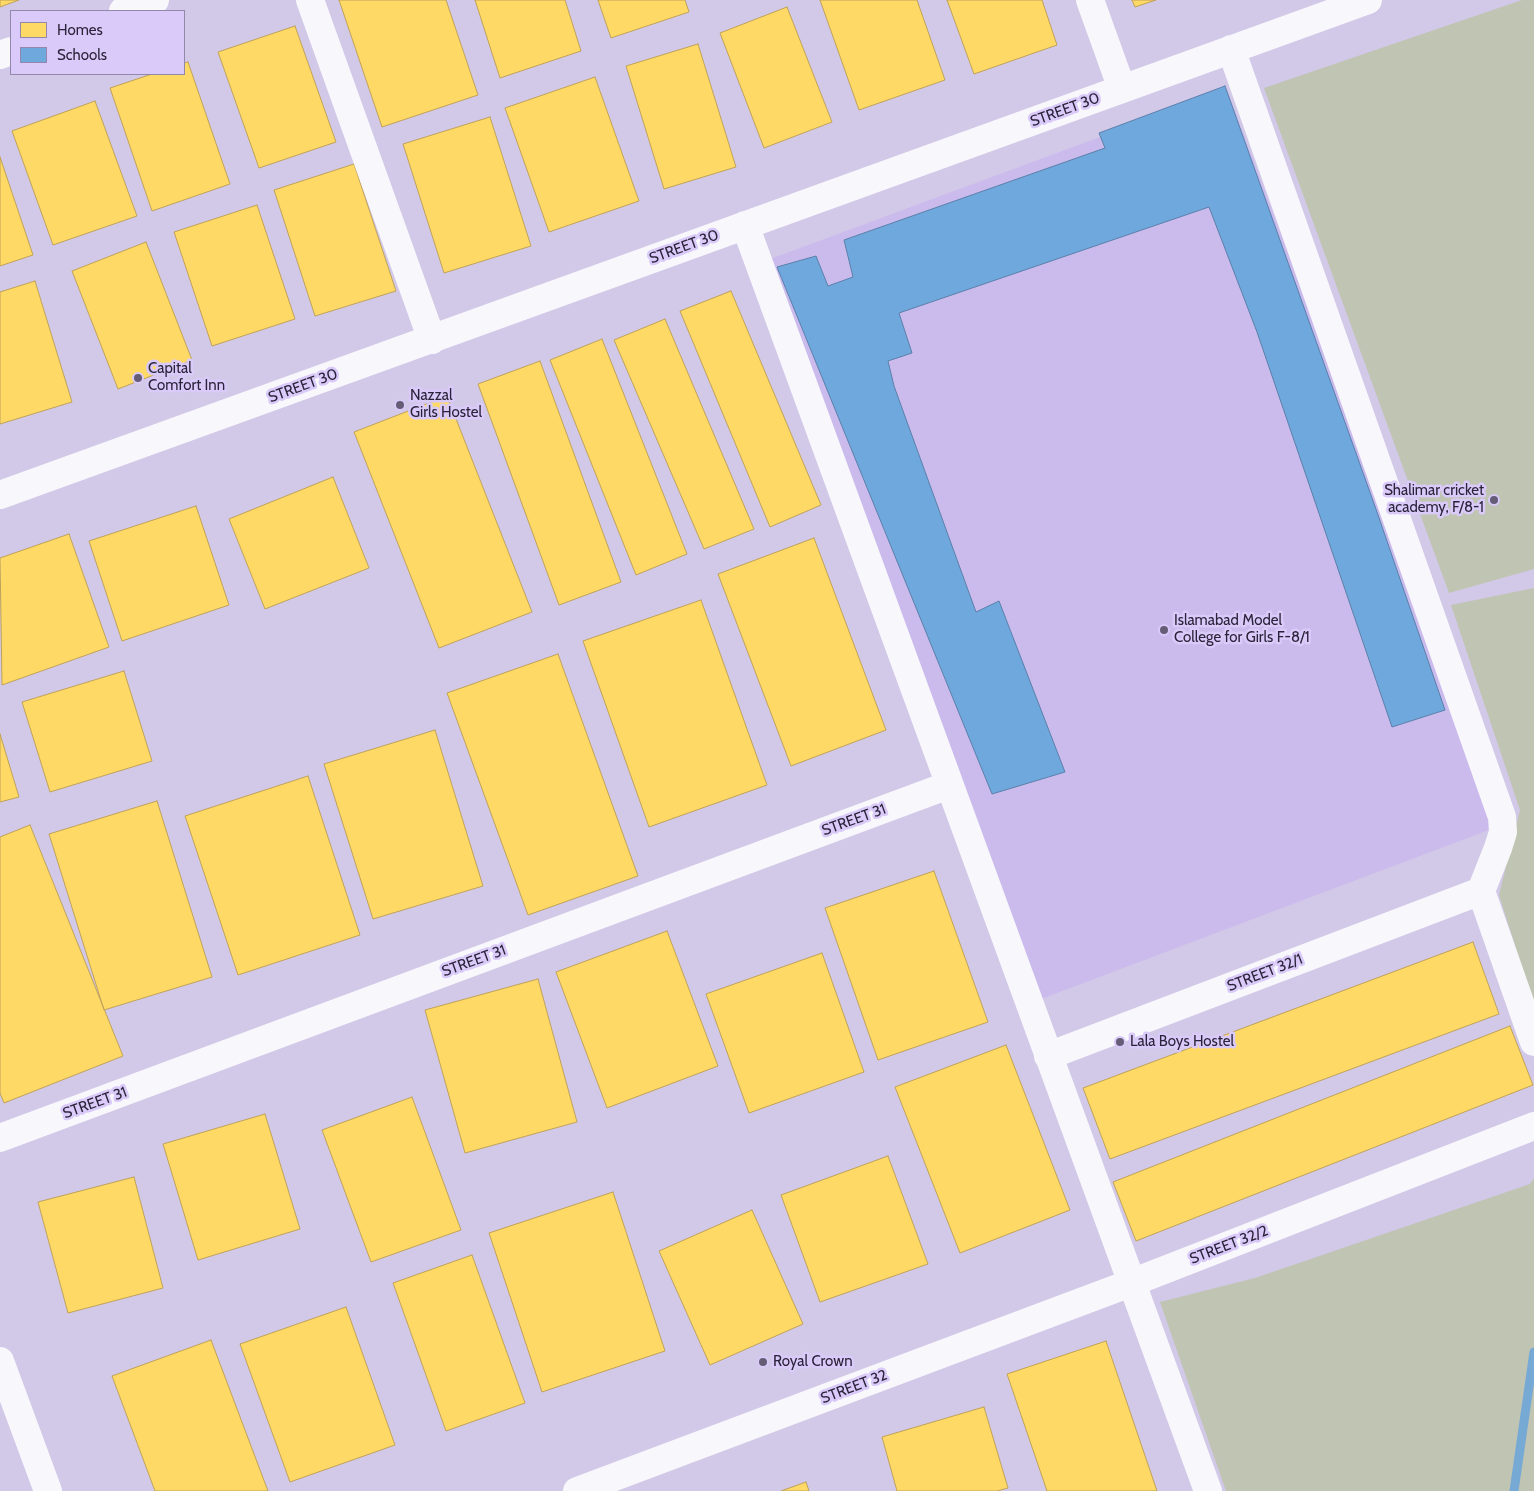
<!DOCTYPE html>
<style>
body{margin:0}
#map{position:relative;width:1534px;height:1491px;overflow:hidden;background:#d2c8e8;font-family:Cabin,sans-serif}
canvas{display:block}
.legend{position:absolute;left:10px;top:10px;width:175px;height:65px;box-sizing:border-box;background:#d9caf9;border:1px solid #9387ac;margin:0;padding:6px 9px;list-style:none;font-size:15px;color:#2b2339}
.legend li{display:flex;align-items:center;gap:10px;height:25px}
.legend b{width:25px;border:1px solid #9387ac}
</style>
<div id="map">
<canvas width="1534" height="1491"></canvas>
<ul class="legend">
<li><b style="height:14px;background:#ffd966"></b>Homes</li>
<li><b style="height:14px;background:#6fa8dc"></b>Schools</li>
</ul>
</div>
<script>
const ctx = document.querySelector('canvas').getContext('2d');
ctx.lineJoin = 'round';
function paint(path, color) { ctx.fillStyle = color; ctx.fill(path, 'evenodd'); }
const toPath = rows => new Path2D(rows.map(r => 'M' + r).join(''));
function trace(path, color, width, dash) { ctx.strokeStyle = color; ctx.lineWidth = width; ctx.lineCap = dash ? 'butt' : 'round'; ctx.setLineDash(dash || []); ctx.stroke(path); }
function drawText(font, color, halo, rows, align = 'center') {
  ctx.font = font + ' Cabin,sans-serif'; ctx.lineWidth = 5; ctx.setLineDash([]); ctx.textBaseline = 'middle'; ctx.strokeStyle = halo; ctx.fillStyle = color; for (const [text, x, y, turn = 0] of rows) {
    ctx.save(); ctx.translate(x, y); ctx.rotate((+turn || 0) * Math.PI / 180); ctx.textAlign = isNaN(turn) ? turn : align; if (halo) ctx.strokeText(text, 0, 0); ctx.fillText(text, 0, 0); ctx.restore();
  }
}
paint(toPath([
 [1227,90,1355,432,1494,828,1041,999,765,261]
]), '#cbbbed');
paint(toPath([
 [1522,0,1534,0,1534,569,1449,593,1264,88],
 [1534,588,1534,1005,1499,895,1520,810,1451,605],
 [1534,1178,1534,1491,1226,1491,1160,1302,1255,1278,1530,1184]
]), '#c0c4b2');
const homes = toPath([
 [0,0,19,0,0,7,0,0],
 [339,0,446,0,478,95,382,127,339,0],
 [475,0,565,0,581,51,500,78,475,0],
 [598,0,685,0,689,12,611,38,598,0],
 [820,0,917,0,945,80,859,110,820,0],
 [947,0,1042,0,1057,45,974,74,947,0],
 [1132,0,1156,0,1135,7,1132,0],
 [787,7,832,122,764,148,720,33,787,7],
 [295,26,336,142,259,168,218,52,295,26],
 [698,44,736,167,664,189,626,66,698,44],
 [188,62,230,184,152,211,110,88,152,74,184,74,184,63,188,62],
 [595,77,639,201,549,232,505,108,595,77],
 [95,101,137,216,53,245,12,131,95,101],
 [490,117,531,246,444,273,403,144,490,117],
 [0,157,33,255,0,266,0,157],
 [354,164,396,291,315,316,274,190,354,164],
 [257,205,295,319,212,346,174,232,257,205],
 [146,242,192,360,118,389,72,271,146,242],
 [35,281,72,402,0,424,0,292,35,281],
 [731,291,821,505,770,527,680,311,731,291],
 [665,319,754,529,704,549,614,340,665,319],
 [602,339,687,554,636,575,550,360,602,339],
 [540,361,621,582,559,605,478,384,540,361],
 [447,396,532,612,439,648,354,432,447,396],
 [333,477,369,568,265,609,229,519,333,477],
 [196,506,229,605,122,641,89,541,196,506],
 [69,534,109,647,2,685,0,558,69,534],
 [814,538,886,730,791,766,718,574,814,538],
 [701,600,767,785,649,827,583,641,701,600],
 [558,654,638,876,528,915,447,693,558,654],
 [124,671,152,761,50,792,22,702,124,671],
 [435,730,483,886,373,919,324,764,435,730],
 [0,734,19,797,0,802,0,734],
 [308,776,360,935,238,975,185,816,308,776],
 [157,801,212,977,104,1010,49,834,157,801],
 [30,825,123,1056,4,1103,0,1093,0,837,30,825],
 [934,871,988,1022,878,1060,825,908,934,871],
 [667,931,718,1066,607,1108,556,972,667,931],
 [1473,942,1499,1014,1110,1159,1083,1088,1473,942],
 [822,953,864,1072,749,1113,706,994,822,953],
 [538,979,577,1122,465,1153,425,1010,538,979],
 [1510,1026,1533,1085,1136,1241,1113,1182,1510,1026],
 [1006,1045,1070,1210,960,1253,895,1087,1006,1045],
 [412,1097,461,1230,371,1262,322,1130,412,1097],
 [265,1114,300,1229,198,1260,163,1144,265,1114],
 [888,1156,928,1264,820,1302,781,1195,888,1156],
 [134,1177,163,1288,68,1313,38,1202,134,1177],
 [613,1192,665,1351,542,1392,489,1233,613,1192],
 [752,1210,803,1324,710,1365,659,1251,752,1210],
 [472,1255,525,1403,446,1431,393,1283,472,1255],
 [346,1307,395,1445,290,1482,240,1344,346,1307],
 [211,1340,268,1491,155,1491,112,1376,211,1340],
 [1106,1341,1157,1491,1047,1491,1007,1374,1106,1341],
 [984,1407,1008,1488,997,1491,897,1491,882,1437,984,1407],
 [806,1482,809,1491,781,1491,806,1482]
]);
paint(homes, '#ffd966');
trace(homes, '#bfa258', 1);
const schools = toPath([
 [1225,86,1377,512,1445,710,1392,727,1257,332,1209,207,899,313,912,353,888,361,894,386,976,612,999,601,1065,772,992,794,777,267,816,256,828,286,853,277,844,240,1105,148,1099,133,1225,86]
]);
paint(schools, '#6fa8dc');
trace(schools, '#5b80ab', 1);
trace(toPath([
 [1514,1491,1534,1352]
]), '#77a9d5', 9);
trace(toPath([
 [310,0,432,340],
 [1090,0,1122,89],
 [123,11,155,0],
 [1231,49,1502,817,1503,832,1498,848,1481,891,1534,1042],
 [0,55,11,51],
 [745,225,1208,1491],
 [0,495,1368,0],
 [1048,1056,1481,891],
 [0,1138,949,785],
 [0,1361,48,1491],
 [577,1491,1131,1283,1534,1126]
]), '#f8f7fc', 28);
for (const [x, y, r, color] of [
 [138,378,5,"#655d76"],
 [400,405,5,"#655d76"],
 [1494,500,5,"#655d76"],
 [1164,630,5,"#655d76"],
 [1120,1042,5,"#655d76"],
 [763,1362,5,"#655d76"]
]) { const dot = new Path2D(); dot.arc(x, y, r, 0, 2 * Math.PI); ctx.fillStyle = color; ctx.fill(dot); trace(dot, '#d9caf9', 2); }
drawText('15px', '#2b2339', '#d9caf9', [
 ["STREET 30",1065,110,-20],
 ["STREET 30",684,247,-20],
 ["STREET 30",303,386,-20],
 ["STREET 31",854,820,-20],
 ["STREET 31",474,961,-20],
 ["STREET 32/1",1265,973,-21],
 ["STREET 31",95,1103,-20],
 ["STREET 32/2",1229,1245,-21],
 ["STREET 32",854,1387,-21]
]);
drawText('15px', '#2b2339', '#d9caf9', [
 ["Capital",148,369],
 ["Comfort Inn",148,386],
 ["Nazzal",410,396],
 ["Girls Hostel",410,413],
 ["Shalimar cricket",1484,491,"right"],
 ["academy, F/8-1",1484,508,"right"],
 ["Islamabad Model",1174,621],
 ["College for Girls F-8/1",1174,638],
 ["Lala Boys Hostel",1130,1042],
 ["Royal Crown",773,1362]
], 'left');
</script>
